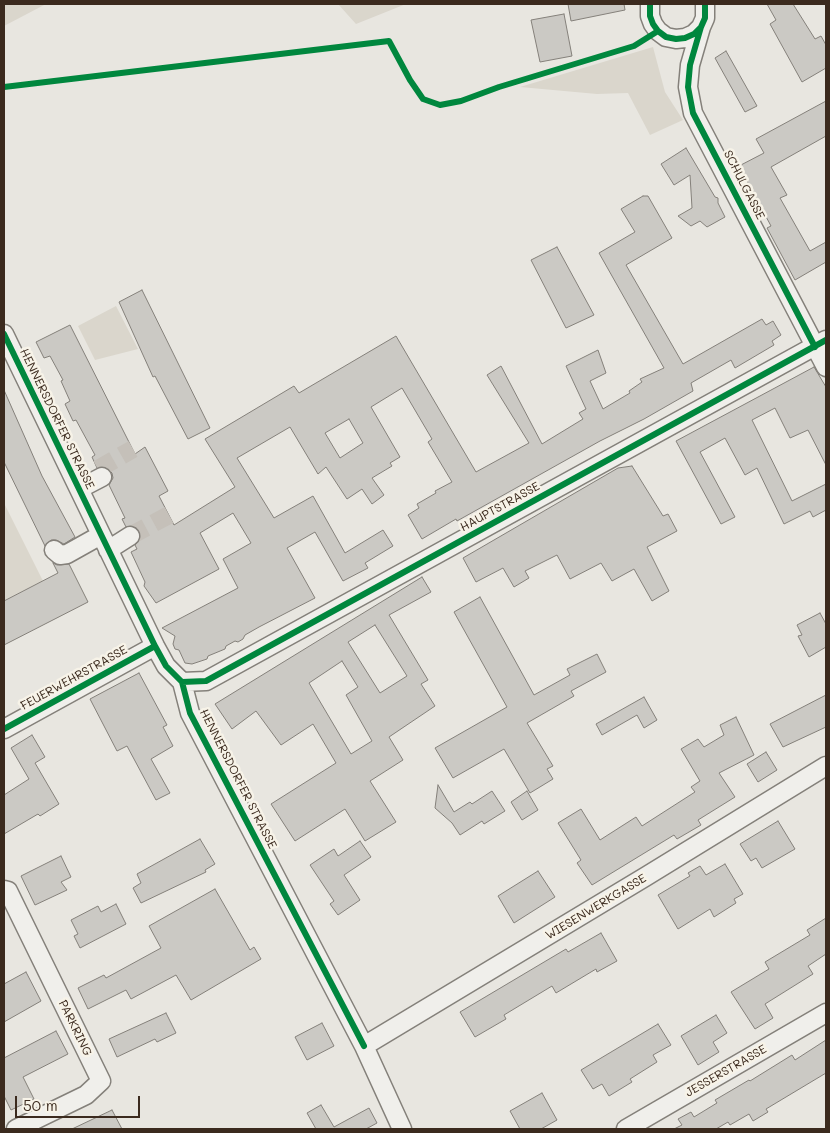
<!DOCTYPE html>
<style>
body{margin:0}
#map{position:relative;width:830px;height:1133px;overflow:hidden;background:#e8e6e0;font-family:Mali,sans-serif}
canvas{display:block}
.frame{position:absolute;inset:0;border:5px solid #3b2a1e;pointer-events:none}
.scale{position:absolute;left:15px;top:1096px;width:125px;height:22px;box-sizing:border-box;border:2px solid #3b2a1e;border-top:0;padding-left:6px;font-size:15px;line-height:18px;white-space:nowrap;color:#3b2a1e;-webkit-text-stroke:4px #f7f3e8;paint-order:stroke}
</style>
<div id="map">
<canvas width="830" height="1133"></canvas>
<div class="frame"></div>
<div class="scale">50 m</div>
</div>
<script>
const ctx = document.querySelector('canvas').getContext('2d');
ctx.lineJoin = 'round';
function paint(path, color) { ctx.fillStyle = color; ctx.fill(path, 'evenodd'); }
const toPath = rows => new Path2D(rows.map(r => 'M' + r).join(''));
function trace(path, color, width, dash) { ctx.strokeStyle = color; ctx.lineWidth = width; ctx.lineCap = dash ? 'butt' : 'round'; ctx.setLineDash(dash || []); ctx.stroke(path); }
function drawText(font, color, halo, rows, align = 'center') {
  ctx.font = font + ' Mali,sans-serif'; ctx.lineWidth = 5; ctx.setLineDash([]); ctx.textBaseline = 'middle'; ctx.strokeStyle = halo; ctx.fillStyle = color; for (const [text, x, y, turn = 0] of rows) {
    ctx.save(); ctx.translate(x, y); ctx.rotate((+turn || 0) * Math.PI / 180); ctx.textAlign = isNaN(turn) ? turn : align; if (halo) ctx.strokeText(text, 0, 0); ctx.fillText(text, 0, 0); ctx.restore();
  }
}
paint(toPath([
 [4,4,46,4,4,26],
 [338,4,406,4,356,24],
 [653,47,665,92,683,120,650,135,628,93,597,94,520,87],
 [116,306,138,349,95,360,78,326],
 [4,503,43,581,4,601]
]), '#dad6cc');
const building = toPath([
 [568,4,624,4,625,10,571,21,568,4],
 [767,4,793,4,815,39,821,36,826,45,826,68,802,82,770,24,776,20,767,4],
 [564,14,572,56,540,62,531,20,564,14],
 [726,51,757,106,745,112,715,58,726,51],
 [826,101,826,136,771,167,787,195,780,198,810,251,826,242,826,262,795,280,767,228,771,226,739,166,764,153,756,139,826,101],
 [686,148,715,197,718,198,718,203,725,217,707,227,700,221,691,226,678,216,692,208,690,175,674,185,661,164,686,148],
 [643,196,648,196,672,238,626,265,683,364,762,319,766,325,773,321,781,335,772,341,774,345,735,368,731,360,691,383,693,391,644,419,600,441,457,521,456,519,422,539,408,515,419,508,417,504,436,493,435,491,452,482,428,442,432,439,402,388,371,407,400,457,390,463,392,466,372,478,384,495,372,504,362,489,347,499,326,467,318,474,290,427,237,458,274,518,313,496,345,553,383,530,393,546,365,563,368,568,343,581,315,532,287,548,315,598,259,627,245,635,243,639,238,642,235,641,226,646,225,649,208,656,207,659,192,664,185,663,179,650,175,649,173,644,175,636,162,628,238,588,223,559,251,543,233,513,200,533,219,569,156,603,144,586,145,582,131,552,137,549,135,545,140,540,139,531,134,526,126,527,122,519,125,518,109,485,113,478,112,473,107,468,97,468,92,457,95,455,76,420,73,421,65,404,70,401,61,381,63,380,50,356,44,358,36,342,70,325,135,454,145,447,168,491,159,496,174,525,235,487,205,439,294,386,299,393,396,336,476,472,529,443,487,375,501,366,542,444,583,419,579,413,586,409,566,366,598,350,606,373,590,381,603,409,630,393,629,391,642,382,640,379,664,368,599,253,635,232,621,209,643,196],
 [349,419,363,443,340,458,325,433,349,419],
 [557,247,594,315,566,328,531,260,557,247],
 [142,290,210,428,188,439,155,376,153,377,119,302,142,290],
 [814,367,826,387,826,465,808,430,790,438,775,408,752,420,792,501,826,484,826,510,813,517,810,511,784,524,757,468,745,475,725,438,700,452,735,517,721,524,676,441,814,367],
 [4,390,42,476,75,537,64,544,56,540,51,540,45,546,4,462,4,390],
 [632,466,663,516,668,514,677,531,647,547,669,591,652,601,634,569,612,581,601,563,570,579,557,555,525,571,529,578,514,587,503,568,476,582,463,558,618,468,632,466],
 [53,563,57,565,69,564,88,602,4,645,4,601,58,573,53,563],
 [422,577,431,592,389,615,428,680,421,684,435,706,389,737,403,760,370,781,396,822,365,841,345,809,295,841,271,804,336,763,313,724,281,745,256,711,232,729,215,704,422,577],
 [375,625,407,676,380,693,348,642,375,625],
 [342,661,358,687,346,695,372,741,351,754,309,683,342,661],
 [480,597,534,695,570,675,567,669,597,654,606,672,571,691,574,696,527,723,553,766,547,769,553,779,530,793,504,749,453,778,435,748,507,707,454,612,480,597],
 [820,613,826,624,826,647,809,657,798,636,802,635,797,625,820,613],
 [139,673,167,725,163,727,173,746,151,759,170,793,156,800,127,746,117,751,90,699,139,673],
 [826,695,826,727,783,747,770,724,826,695],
 [644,697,657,720,644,728,637,715,602,735,596,724,644,697],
 [736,717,754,755,719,773,735,797,698,820,701,825,677,839,674,835,592,885,577,863,581,860,558,823,581,809,600,840,636,817,642,826,695,792,691,787,700,781,681,749,698,739,704,747,724,735,720,725,736,717],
 [32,735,45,757,35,763,59,804,40,816,38,814,4,834,4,795,29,779,11,748,32,735],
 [766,752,777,770,758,782,747,764,766,752],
 [438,785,454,812,470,802,472,804,492,791,505,811,484,824,482,821,460,835,452,823,435,808,438,785],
 [527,791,538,810,522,820,511,802,527,791],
 [778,821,795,849,762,868,756,858,751,861,740,844,778,821],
 [200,839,215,864,205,870,206,872,141,903,133,888,141,883,137,874,200,839],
 [360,841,371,857,344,875,360,900,338,915,330,904,334,901,310,865,334,849,338,856,360,841],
 [61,856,71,877,61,882,67,890,35,905,21,876,61,856],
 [725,864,743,894,734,899,736,903,714,917,710,909,678,929,658,895,690,876,688,873,700,866,706,875,725,864],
 [538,871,555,897,514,923,498,896,538,871],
 [215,889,250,950,254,947,261,959,191,1000,176,975,131,999,126,990,88,1009,78,988,104,975,106,978,161,948,149,926,215,889],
 [116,904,126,924,80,948,74,936,78,934,71,920,98,906,101,912,116,904],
 [826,918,826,954,808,966,813,974,765,1004,773,1018,755,1029,731,992,769,969,765,962,810,935,807,930,826,918],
 [601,933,617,961,597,972,596,969,556,993,552,986,504,1015,506,1019,475,1037,460,1012,566,949,568,952,601,933],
 [26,972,41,1001,4,1022,4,984,26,972],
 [166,1013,176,1033,157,1042,155,1039,117,1057,109,1039,166,1013],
 [716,1015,727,1033,713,1042,719,1052,698,1065,681,1036,716,1015],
 [322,1023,334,1046,307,1060,295,1037,322,1023],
 [658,1024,671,1045,653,1055,657,1062,630,1079,632,1082,609,1096,602,1084,593,1089,581,1070,658,1024],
 [56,1031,68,1054,23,1077,34,1099,11,1110,4,1096,4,1058,56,1031],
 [826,1040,826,1073,766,1109,768,1112,753,1121,749,1114,730,1125,728,1122,716,1129,674,1129,682,1125,678,1119,691,1112,694,1117,717,1103,715,1100,749,1080,750,1081,792,1055,795,1060,826,1040],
 [542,1093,557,1120,541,1129,520,1129,510,1111,542,1093],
 [321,1105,334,1127,369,1108,377,1123,366,1129,316,1129,307,1113,321,1105],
 [112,1110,122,1129,72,1129,112,1110]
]);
paint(building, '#cbc9c4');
trace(building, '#84807a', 1);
trace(toPath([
 [98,469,133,449],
 [130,536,169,515]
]), '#c5c0b9', 18, [18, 9]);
const minor = toPath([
 [650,4,650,16,653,24,658,31,666,37,676,39,685,38,694,34,701,27],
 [705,4,705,18,701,27,690,65,688,87,693,113,826,367],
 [4,334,155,646,166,666,182,682,190,713,364,1046,402,1129],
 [79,489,102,477],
 [54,550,60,555,67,554,101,535],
 [108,550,130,536],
 [182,682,206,681,826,340],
 [4,729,155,646],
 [4,890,8,891,101,1081,86,1095,16,1129],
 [364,1046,645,877,826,766],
 [626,1129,826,1013]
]);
trace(minor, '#84807a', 21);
trace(minor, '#f0efeb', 18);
trace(toPath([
 [650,4,650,16,653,24,658,31,666,37,676,39,685,38,694,34,701,27],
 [705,4,705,18,701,27,690,65,688,87,693,113,815,347],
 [4,87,389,41,410,80,423,99,440,105,461,101,499,87,634,46,658,31],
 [4,334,155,646,166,666,182,682,190,713,364,1046],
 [182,682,206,681,826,340],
 [4,729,155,646]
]), '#00873e', 6);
drawText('12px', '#3b2a1e', '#f7f3e8', [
 ["SCHULGASSE",744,185,63],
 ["HENNERSDORFER STRASSE",57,419,64],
 ["HAUPTSTRASSE",500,507,-29],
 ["FEUERWEHRSTRASSE",74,678,-29],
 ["HENNERSDORFER STRASSE",238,779,63],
 ["WIESENWERKGASSE",596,907,-31],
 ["PARKRING",75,1028,64],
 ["JESSERSTRASSE",726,1071,-30]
]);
</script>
